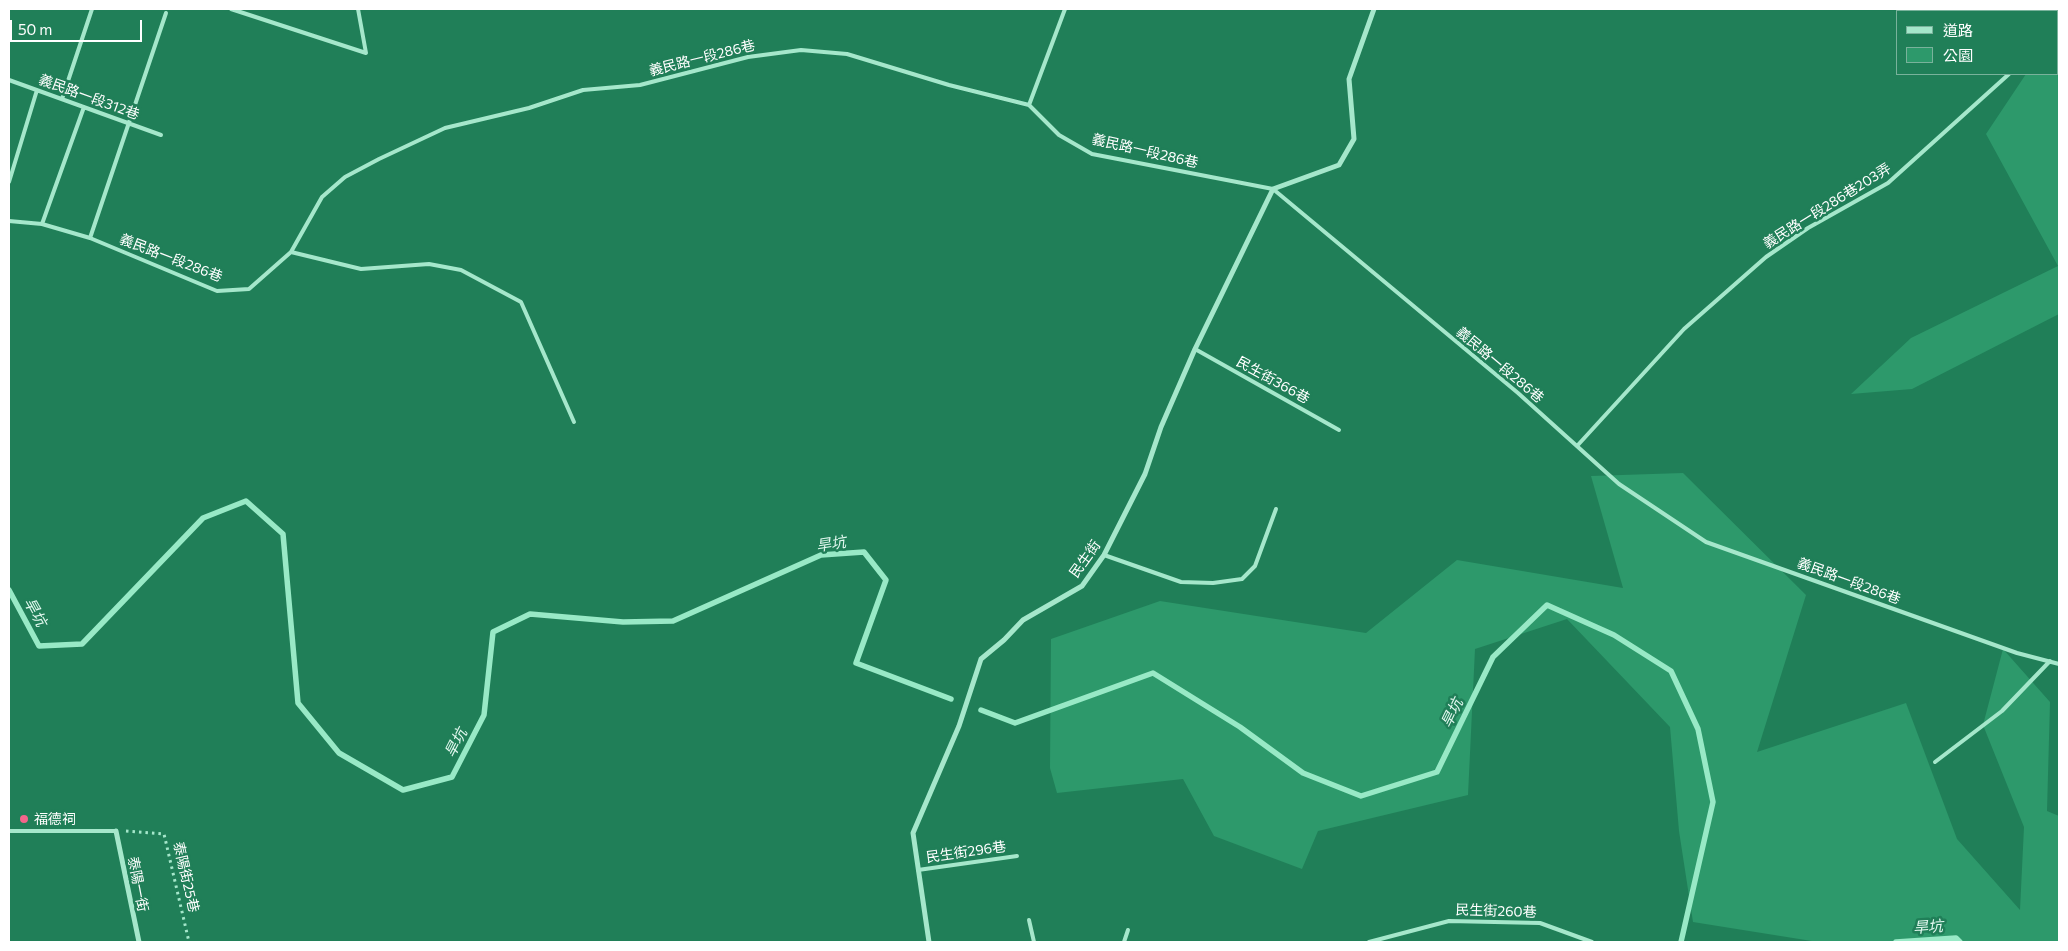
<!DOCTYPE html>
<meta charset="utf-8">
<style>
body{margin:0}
#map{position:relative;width:2068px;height:951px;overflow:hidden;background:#207f58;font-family:Commissioner,"Noto Sans TC",sans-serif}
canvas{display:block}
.frame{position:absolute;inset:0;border:10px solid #fff;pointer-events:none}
.legend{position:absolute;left:1896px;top:10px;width:162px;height:65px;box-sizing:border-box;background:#207f58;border:1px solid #79b29b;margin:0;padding:6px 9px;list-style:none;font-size:15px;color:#fff}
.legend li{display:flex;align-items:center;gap:10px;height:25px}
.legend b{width:25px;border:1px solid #79b29b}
.scale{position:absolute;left:10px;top:20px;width:132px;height:22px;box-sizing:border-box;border:2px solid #fff;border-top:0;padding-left:6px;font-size:15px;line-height:18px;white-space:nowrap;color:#fff;-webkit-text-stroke:4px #207f58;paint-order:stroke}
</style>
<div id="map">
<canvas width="2068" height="951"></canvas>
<div class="frame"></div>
<ul class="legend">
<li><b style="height:6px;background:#a5e7cb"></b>道路</li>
<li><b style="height:14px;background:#2d996b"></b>公園</li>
</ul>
<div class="scale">50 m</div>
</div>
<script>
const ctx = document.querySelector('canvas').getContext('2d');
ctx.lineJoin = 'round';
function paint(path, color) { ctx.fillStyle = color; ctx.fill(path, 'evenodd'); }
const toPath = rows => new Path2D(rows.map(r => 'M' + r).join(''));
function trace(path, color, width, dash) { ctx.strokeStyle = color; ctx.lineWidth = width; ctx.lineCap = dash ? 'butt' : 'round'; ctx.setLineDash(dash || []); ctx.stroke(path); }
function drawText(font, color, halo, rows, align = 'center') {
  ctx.font = font + ' Commissioner,"Noto Sans TC",sans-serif'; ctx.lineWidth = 5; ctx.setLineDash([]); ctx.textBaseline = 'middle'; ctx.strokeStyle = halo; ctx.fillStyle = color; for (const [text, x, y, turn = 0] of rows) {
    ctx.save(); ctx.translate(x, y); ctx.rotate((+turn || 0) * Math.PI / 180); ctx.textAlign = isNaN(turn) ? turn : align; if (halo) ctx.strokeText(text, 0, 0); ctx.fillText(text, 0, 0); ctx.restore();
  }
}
paint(toPath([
 [2059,41,2059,314,1912,389,1851,394,1911,338,2058,266,1986,134,2026,74,2057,74,2057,43],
 [1683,473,1806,595,1757,752,1906,703,1957,839,2020,910,2024,827,1983,725,2003,649,2050,702,2047,811,2059,816,2059,942,1818,942,1693,922,1679,831,1670,727,1567,619,1475,649,1468,795,1318,831,1302,869,1214,836,1183,779,1057,793,1050,768,1051,639,1160,601,1366,633,1457,560,1623,588,1591,476]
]), '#2d996b');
trace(toPath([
 [9,590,39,646,82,644,203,518,246,501,283,534,298,703,339,753,403,790,452,777,484,715,493,632,530,614,623,622,673,621,821,555,864,552,886,580,856,663,951,699],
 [981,710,1015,723,1153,673,1240,727,1303,773,1361,796,1437,772,1493,657,1547,605,1614,635,1671,671,1698,729,1713,802,1681,942],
 [1896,942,1956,938,1960,942]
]), '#98e9c6', 5.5);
trace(toPath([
 [126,831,164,834,189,942]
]), '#a5e7cb', 3, [2.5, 4]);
trace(toPath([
 [231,9,366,53,358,9],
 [2057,35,2059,33],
 [9,80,161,135],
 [62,99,92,9],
 [1029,105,1065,9],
 [9,182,37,90],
 [9,221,42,224,90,238,217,291,249,289,291,252,322,197,345,177,379,159,445,128,529,108,583,90,640,85,748,57,801,50,847,54,949,85,1029,105,1059,135,1092,154,1273,189,1518,393,1619,484,1706,542,2017,653,2059,664],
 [42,224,84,107],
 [90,238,166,13],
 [291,252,361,269,429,264,461,270,521,302,574,422],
 [1195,349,1339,430],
 [1577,446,1684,329,1766,257,1808,228,1888,183,2009,74],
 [1104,555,1181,582,1213,583,1242,579,1255,566,1276,509],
 [1935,762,2002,711,2050,661],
 [9,831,116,831],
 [918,870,1017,856],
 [1029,920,1034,942],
 [1124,942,1128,930],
 [1369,942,1449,921,1540,923,1592,942]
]), '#a5e7cb', 4);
trace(toPath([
 [116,831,139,942],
 [929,942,913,833,959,726,981,659,1004,640,1023,620,1082,586,1104,555,1145,474,1161,427,1195,349,1273,189,1339,165,1354,139,1349,79,1374,9]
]), '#a5e7cb', 5);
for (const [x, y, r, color] of [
 [24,819,5,"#f4658b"]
]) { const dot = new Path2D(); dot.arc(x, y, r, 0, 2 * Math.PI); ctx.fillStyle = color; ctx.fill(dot); trace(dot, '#207f58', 2); }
drawText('14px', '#fff', '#207f58', [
 ["義民路一段286巷",702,58,-14],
 ["義民路一段312巷",89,97,20],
 ["義民路一段286巷",1145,151,13],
 ["義民路一段286巷203弄",1827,206,-32],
 ["義民路一段286巷",171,258,21],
 ["義民路一段286巷",1500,365,40],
 ["民生街366巷",1273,380,29],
 ["民生街",1085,559,-54],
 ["義民路一段286巷",1849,581,20],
 ["民生街296巷",966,852,-8],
 ["泰陽街25巷",186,877,77],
 ["泰陽一街",138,884,79],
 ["民生街260巷",1496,911,2]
]);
drawText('14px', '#fff', '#207f58', [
 ["福德祠",34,819]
], 'left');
drawText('italic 15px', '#e3f9f0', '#207f58', [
 ["旱坑",831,544,-9],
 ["旱坑",35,612,61],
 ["旱坑",1452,713,-64],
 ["旱坑",456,743,-63],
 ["旱坑",1928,927,-4]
]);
</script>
